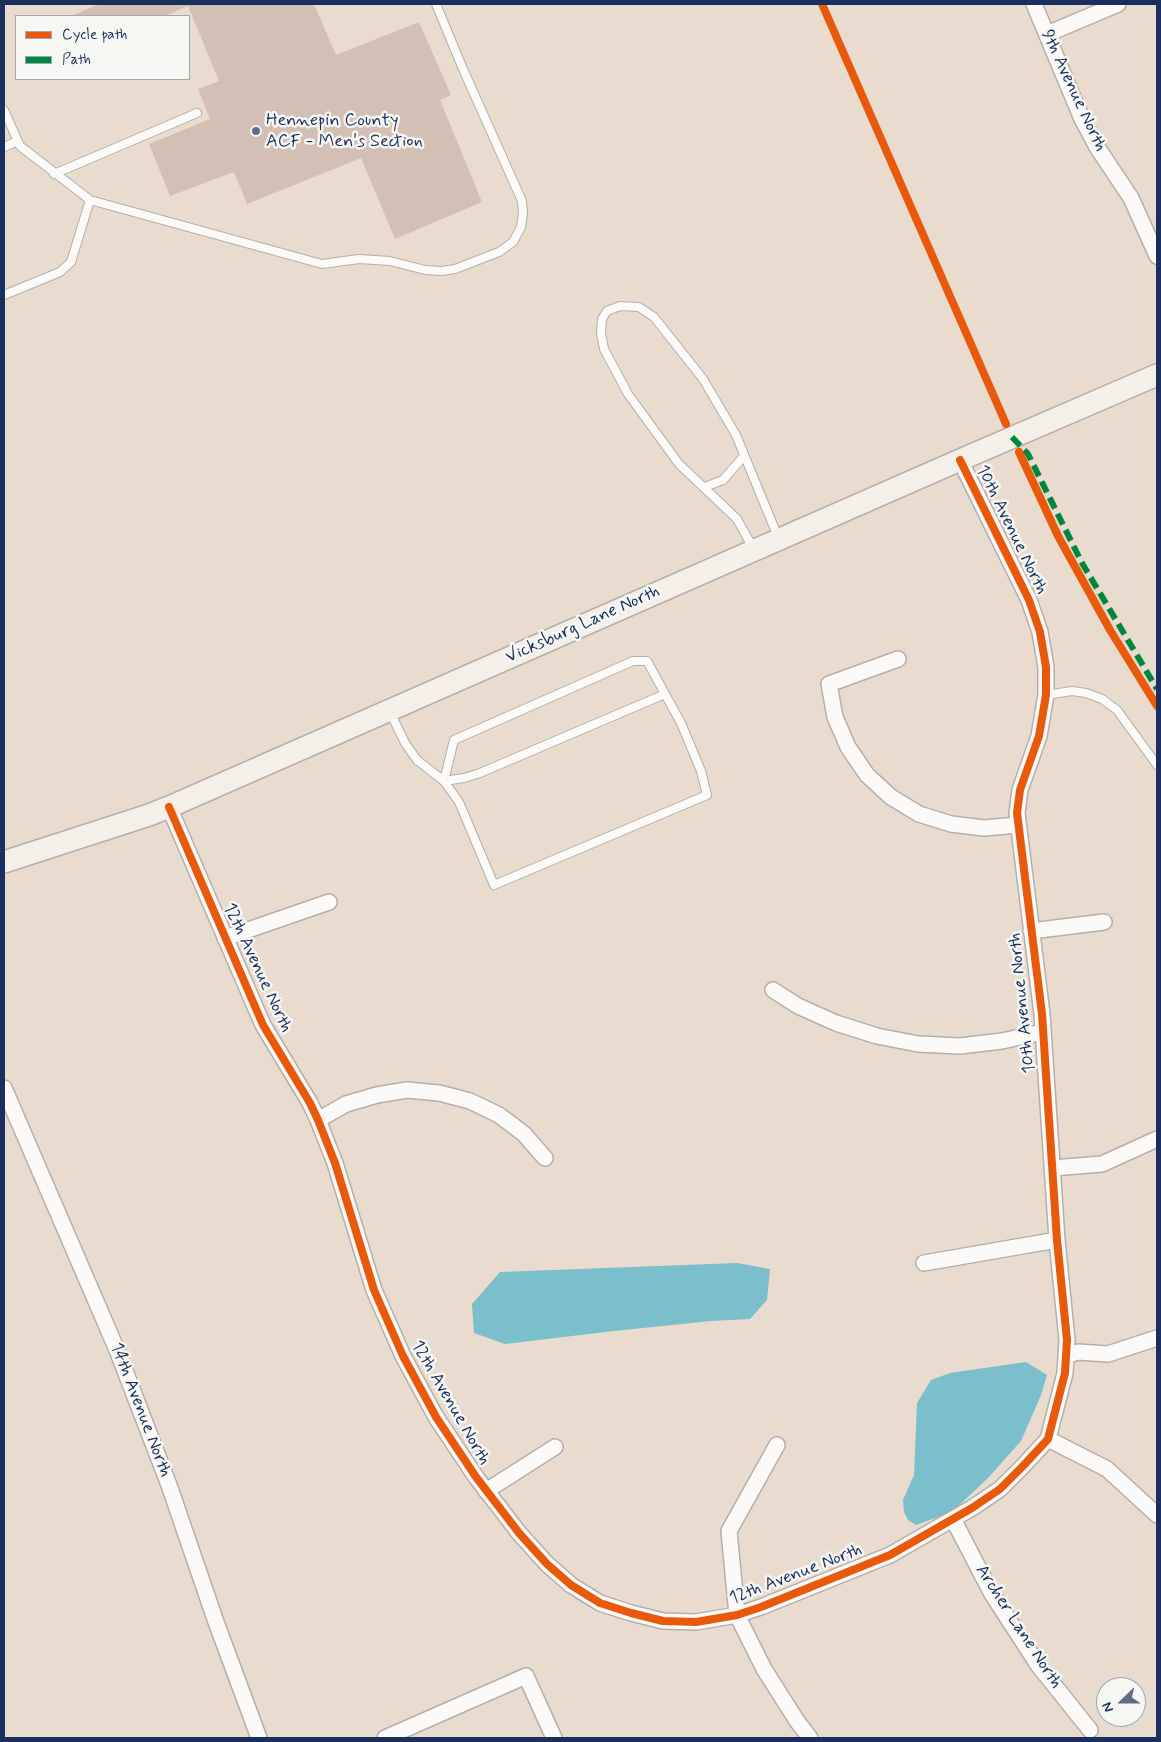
<!DOCTYPE html>
<style>
body{margin:0}
#map{position:relative;width:1161px;height:1742px;overflow:hidden;background:#e9dcce;font-family:Mynerve,sans-serif}
canvas{display:block}
.frame{position:absolute;inset:0;border:5px solid #1b2f5e;pointer-events:none}
.legend{position:absolute;left:15px;top:15px;width:175px;height:65px;box-sizing:border-box;background:#f6f6f2;border:1px solid #9ea6b7;margin:0;padding:6px 9px;list-style:none;font-size:15px;color:#1b2f5e}
.legend li{display:flex;align-items:center;gap:10px;height:25px}
.legend b{width:25px;border:1px solid #9ea6b7}
.north{position:absolute;left:1096px;top:1677px;width:50px;height:50px;box-sizing:border-box;background:#f6f6f2;border:1px solid #9ea6b7;border-radius:50%;rotate:248deg;font-size:14px;font-weight:700;line-height:20px;text-align:center;color:#1b2f5e}
.north::after{content:'';display:block;margin:auto;width:18px;height:22px;background:#636c85;clip-path:polygon(50% 0,100% 100%,50% 72%,0 100%)}
</style>
<div id="map">
<canvas width="1161" height="1742"></canvas>
<div class="frame"></div>
<ul class="legend">
<li><b style="height:6px;background:#e8590c"></b>Cycle path</li>
<li><b style="height:6px;background:#00873e"></b>Path</li>
</ul>
<div class="north">N</div>
</div>
<script>
const ctx = document.querySelector('canvas').getContext('2d');
ctx.lineJoin = 'round';
function paint(path, color) { ctx.fillStyle = color; ctx.fill(path, 'evenodd'); }
const toPath = rows => new Path2D(rows.map(r => 'M' + r).join(''));
function trace(path, color, width, dash) { ctx.strokeStyle = color; ctx.lineWidth = width; ctx.lineCap = dash ? 'butt' : 'round'; ctx.setLineDash(dash || []); ctx.stroke(path); }
function drawText(font, color, halo, rows, align = 'center') {
  ctx.font = font + ' Mynerve,sans-serif'; ctx.lineWidth = 5; ctx.setLineDash([]); ctx.textBaseline = 'middle'; ctx.strokeStyle = halo; ctx.fillStyle = color; for (const [text, x, y, turn = 0] of rows) {
    ctx.save(); ctx.translate(x, y); ctx.rotate((+turn || 0) * Math.PI / 180); ctx.textAlign = isNaN(turn) ? turn : align; if (halo) ctx.strokeText(text, 0, 0); ctx.fillText(text, 0, 0); ctx.restore();
  }
}
paint(toPath([
 [737,1263,770,1269,767,1300,750,1319,711,1321,614,1331,505,1344,474,1333,472,1304,500,1272],
 [1026,1362,1047,1375,1041,1395,1021,1441,989,1477,952,1512,916,1525,908,1520,904,1512,903,1500,914,1475,917,1403,931,1380,950,1373]
]), '#7bbecc');
paint(toPath([
 [99,4,314,4,336,55,419,22,451,95,440,100,482,202,395,239,361,158,247,204,234,172,170,196,149,144,210,119,198,89,219,81,188,6,165,16,71,16]
]), '#d3bfb3');
const lane = toPath([
 [4,110,20,146,90,200,322,264,359,259,390,261,425,270,442,271,455,269,499,252,513,242,521,227,523,213,522,201,463,69,436,4],
 [4,147,18,141],
 [54,174,197,113],
 [4,295,60,272,71,262,90,200],
 [705,487,723,480,744,456],
 [753,548,737,519,679,464,628,394,604,349,601,333,602,319,607,311,620,306,639,307,654,317,703,379,736,435,778,537],
 [1046,695,1072,691,1086,693,1102,699,1117,710,1157,765],
 [390,712,405,743,417,760,444,781,459,802,494,885,707,795,701,771,681,723,665,694,647,661,633,661,454,740,444,781,464,778,480,773,665,694]
]);
const street = toPath([
 [1034,4,1082,119,1097,147,1131,198,1157,256],
 [1047,34,1118,4],
 [898,659,829,684,835,717,848,747,867,775,891,797,919,814,951,824,984,828,1017,825],
 [169,807,263,1025,310,1103,318,1120,335,1163,374,1290,403,1356,436,1417,476,1477,519,1533,547,1564,571,1585,600,1603,631,1613,663,1621,696,1622,737,1615,761,1607,890,1555,972,1508,1000,1489,1024,1465,1048,1439,1065,1373,1067,1340,1057,1240,1042,1014,1017,813,1020,790,1039,736,1046,695,1046,667,1040,632,1029,600,960,460],
 [1031,931,1104,922],
 [225,938,329,902],
 [773,990,798,1006,836,1023,877,1036,918,1044,960,1046,1002,1041,1042,1032],
 [4,1088,117,1350,169,1485,216,1622,259,1738],
 [318,1120,346,1104,377,1095,407,1090,439,1093,470,1101,499,1115,524,1134,545,1158],
 [1053,1168,1102,1164,1157,1139],
 [924,1263,1057,1240],
 [1066,1356,1078,1352,1108,1354,1157,1338],
 [1048,1439,1107,1469,1157,1515],
 [777,1445,729,1531,737,1615,764,1669,797,1721,810,1738],
 [486,1491,555,1447],
 [953,1519,992,1594,1038,1665,1090,1730],
 [385,1738,526,1676,554,1738]
]);
const secondary = toPath([
 [4,862,149,815,169,807,960,460,1157,375]
]);
trace(lane, '#b5aeaa', 10);
trace(street, '#b5aeaa', 18);
trace(secondary, '#b5aeaa', 24);
trace(lane, '#fcfaf8', 8);
trace(street, '#fcfaf8', 15);
trace(secondary, '#f4f0e9', 21);
trace(toPath([
 [1012,437,1028,454,1082,563,1157,689]
]), '#00873e', 6, [12, 6]);
trace(toPath([
 [822,4,1006,424],
 [1019,452,1058,536,1110,630,1157,706],
 [169,807,263,1025,310,1103,318,1120,335,1163,374,1290,403,1356,436,1417,476,1477,519,1533,547,1564,571,1585,600,1603,631,1613,663,1621,696,1622,737,1615,761,1607,890,1555,972,1508,1000,1489,1024,1465,1048,1439,1065,1373,1067,1340,1057,1240,1042,1014,1017,813,1020,790,1039,736,1046,695,1046,667,1040,632,1029,600,960,460]
]), '#e8590c', 8);
for (const [x, y, r, color] of [
 [256,131,5,"#636c85"]
]) { const dot = new Path2D(); dot.arc(x, y, r, 0, 2 * Math.PI); ctx.fillStyle = color; ctx.fill(dot); trace(dot, '#f6f6f2', 2); }
drawText('18px', '#1b2f5e', '#f6f6f2', [
 ["9th Avenue North",1073,91,65],
 ["10th Avenue North",1011,530,64],
 ["Vicksburg Lane North",583,625,-24],
 ["12th Avenue North",257,968,65],
 ["10th Avenue North",1023,1003,-96],
 ["12th Avenue North",450,1403,60],
 ["14th Avenue North",140,1410,69],
 ["12th Avenue North",796,1575,-21],
 ["Archer Lane North",1018,1627,57]
]);
drawText('18px', '#1b2f5e', '#f6f6f2', [
 ["Hennepin County",266,121],
 ["ACF - Men's Section",266,142]
], 'left');
</script>
